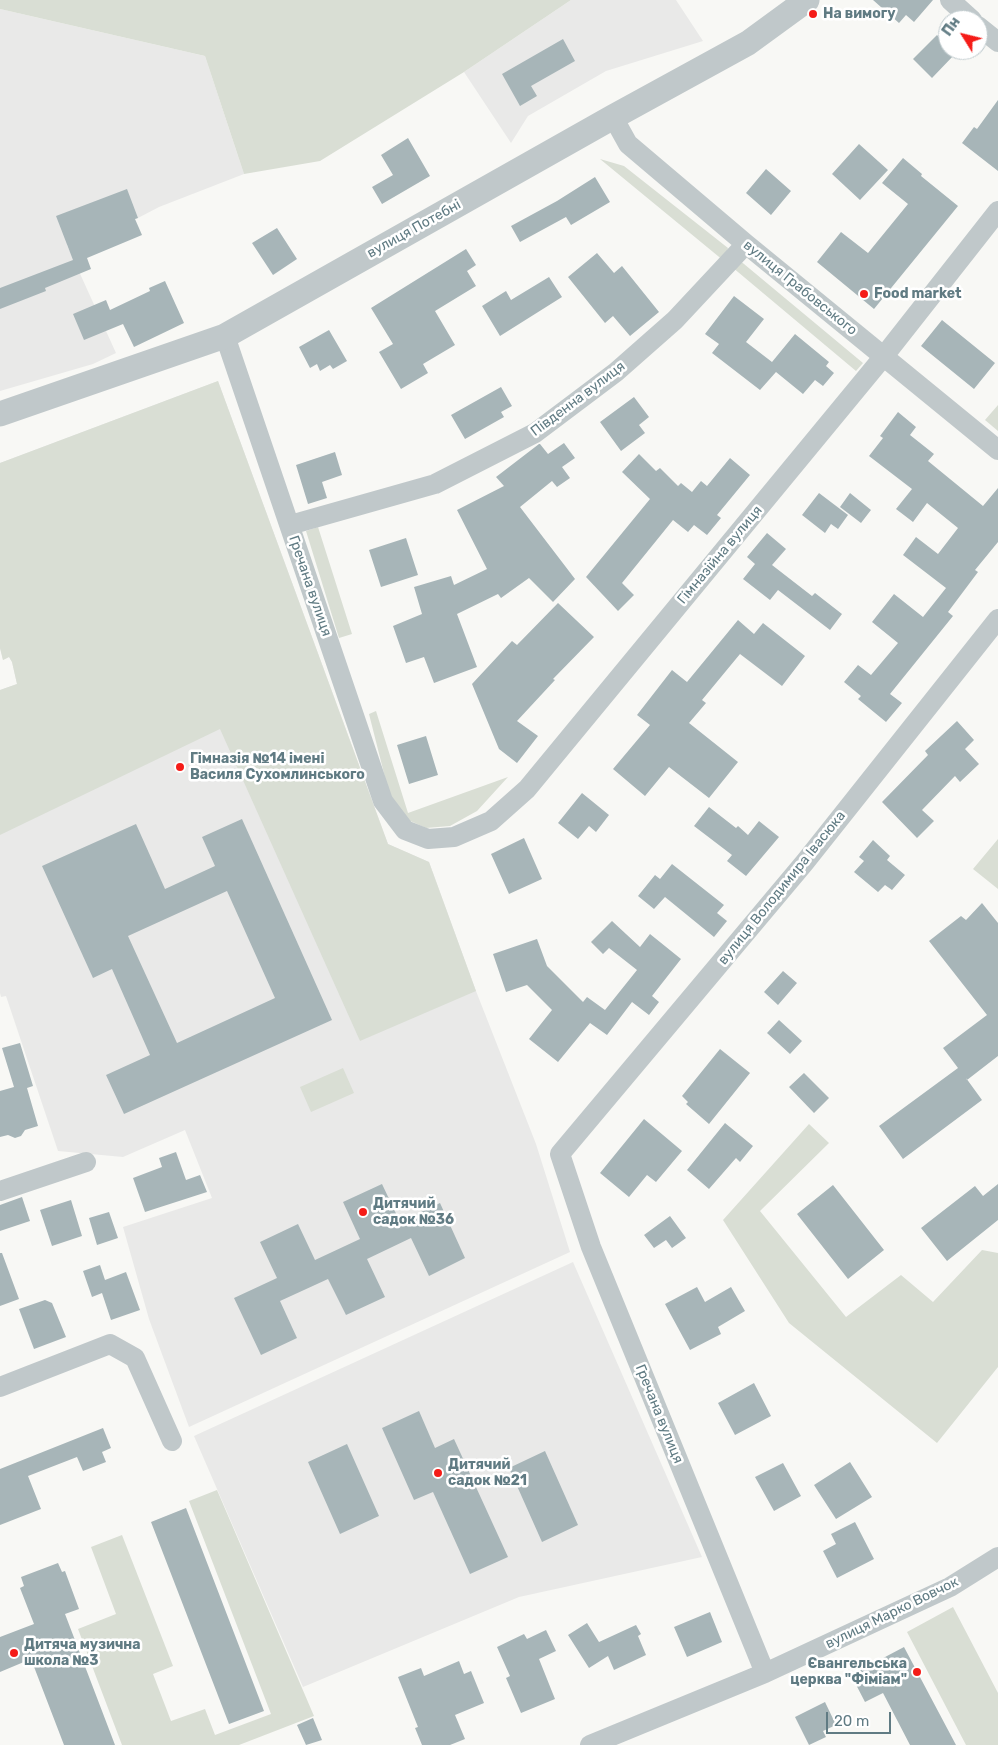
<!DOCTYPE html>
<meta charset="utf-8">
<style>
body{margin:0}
#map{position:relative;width:998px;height:1745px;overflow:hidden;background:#f8f8f5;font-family:Rubik,sans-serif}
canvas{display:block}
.north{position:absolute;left:938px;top:10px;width:50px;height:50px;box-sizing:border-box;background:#fff;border:1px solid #bfcacd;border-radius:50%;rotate:306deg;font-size:14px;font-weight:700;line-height:20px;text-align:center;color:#607b83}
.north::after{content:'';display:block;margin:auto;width:18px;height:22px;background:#f51c18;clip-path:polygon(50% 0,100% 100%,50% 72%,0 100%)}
.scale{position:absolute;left:826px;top:1712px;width:65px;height:22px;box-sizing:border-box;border:2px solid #607b83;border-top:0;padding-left:6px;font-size:15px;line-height:18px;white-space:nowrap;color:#607b83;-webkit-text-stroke:4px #fff;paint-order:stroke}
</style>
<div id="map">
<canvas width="998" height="1745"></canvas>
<div class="north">Пн</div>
<div class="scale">20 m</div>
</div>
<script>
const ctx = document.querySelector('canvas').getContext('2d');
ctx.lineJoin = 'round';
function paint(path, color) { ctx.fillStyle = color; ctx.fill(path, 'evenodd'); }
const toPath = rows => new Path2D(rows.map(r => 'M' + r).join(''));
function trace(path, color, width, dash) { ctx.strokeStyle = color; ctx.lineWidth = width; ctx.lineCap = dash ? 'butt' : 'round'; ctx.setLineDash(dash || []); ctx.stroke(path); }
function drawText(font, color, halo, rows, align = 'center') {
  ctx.font = font + ' Rubik,sans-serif'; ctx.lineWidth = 5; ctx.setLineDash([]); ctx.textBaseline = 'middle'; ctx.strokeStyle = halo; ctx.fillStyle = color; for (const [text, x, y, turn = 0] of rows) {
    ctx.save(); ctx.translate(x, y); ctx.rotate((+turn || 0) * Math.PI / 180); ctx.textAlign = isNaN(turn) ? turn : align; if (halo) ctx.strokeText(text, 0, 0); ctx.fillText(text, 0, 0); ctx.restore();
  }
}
paint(toPath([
 [571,0,676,0,703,41,606,71,528,116,511,143,464,72],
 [0,9,205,56,244,174,159,207,138,218,67,245,116,353,93,364,0,391],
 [218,381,388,844,429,862,476,991,536,1144,570,1252,189,1427,149,1319,123,1227,212,1198,185,1130,123,1157,58,1151,6,996,1,997,0,993,0,690,17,684,12,662,9,657,3,660,0,648,0,463],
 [573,1262,702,1557,519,1597,303,1687,194,1436]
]), '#e9e9e8');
paint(toPath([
 [0,0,571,0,464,72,320,161,244,174,205,56,0,9],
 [600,159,624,166,728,248,724,261],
 [738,259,863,363,856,371,732,267],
 [218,381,388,844,429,862,476,991,360,1041,220,729,0,835,0,690,17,684,12,662,9,657,3,660,0,648,0,463],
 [998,405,998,431,985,420],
 [318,527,352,634,339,638,306,531],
 [376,711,408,813,508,777,477,811,450,826,426,828,408,820,390,797,369,714],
 [998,839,998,889,973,869],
 [343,1068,354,1093,311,1112,300,1087],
 [809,1124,829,1143,760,1211,846,1317,901,1275,933,1302,982,1250,998,1253,998,1367,937,1443,789,1323,723,1220],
 [217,1490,314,1716,239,1745,122,1745,78,1629,116,1614,91,1547,122,1535,173,1666,153,1674,171,1721,205,1709,215,1735,271,1714,189,1501],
 [953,1607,998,1693,998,1745,966,1745,907,1632]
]), '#d9ded4');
paint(toPath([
 [873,0,933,0,914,22,906,15,899,23],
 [937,35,948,47,948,50,951,50,955,54,932,78,913,59],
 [563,39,575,61,531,86,537,96,520,106,502,74],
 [998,100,998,171,962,143,974,127,977,129],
 [408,138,430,176,382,204,372,187,393,175,381,155],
 [859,144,888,170,860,200,832,174],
 [903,158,922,174,921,176,958,206,874,309,817,262,841,232,868,253,908,204,882,183],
 [766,169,791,191,771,215,746,193],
 [595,177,610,202,571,225,566,217,520,242,511,226,557,201],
 [127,189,138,218,135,219,142,235,87,258,91,269,45,288,46,291,0,309,0,288,73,260,56,216],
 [277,228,297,259,273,275,252,243],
 [466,249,476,265,467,271,476,286,435,311,455,345,423,364,428,373,401,389,379,352,393,344,371,308],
 [597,253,614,273,622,266,659,312,630,336,613,316,605,323,568,277],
 [549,277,562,297,500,336,482,306,506,291,511,300],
 [165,281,184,323,134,347,123,324,84,340,73,314,106,300,110,310,150,291,149,288],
 [734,296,764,319,746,342,772,362,795,334,829,362,826,366,834,373,823,386,815,380,803,394,776,372,760,390,712,353,719,344,705,334],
 [942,320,995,363,974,389,921,346],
 [329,330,347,361,333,369,330,365,320,371,317,364,310,368,299,347],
 [501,387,512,406,501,412,504,417,465,439,451,415],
 [634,397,649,417,639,425,645,433,621,451,600,422],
 [898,412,916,427,910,435,934,454,928,461,983,506,998,488,998,542,975,570,978,572,948,612,953,616,890,694,902,703,886,722,858,699,861,696,844,682,858,665,871,675,898,643,872,622,894,594,923,617,946,588,903,555,916,537,938,554,958,528,927,503,913,522,896,509,912,489,869,456,883,438,880,436],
 [564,443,575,458,562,467,570,478,557,487,552,481,520,507,575,579,553,602,529,578,501,598,498,594,457,614,477,667,434,683,424,657,406,663,393,626,422,614,414,587,451,576,454,585,487,569,457,510,504,486,496,477,539,444,540,444,548,454],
 [335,452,342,475,322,482,327,498,308,504,296,465],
 [639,454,656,471,660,468,678,486,681,483,692,492,701,481,707,486,730,458,750,475,717,515,721,518,707,535,694,525,688,532,673,520,622,583,634,595,618,611,586,577,650,499,622,472],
 [819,493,848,515,838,529,831,524,825,533,802,515],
 [850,493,871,510,861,523,840,507],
 [767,533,786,549,772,565,812,596,815,593,842,614,830,630,778,590,770,600,743,579,755,564,747,557],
 [406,538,418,575,381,587,369,550],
 [558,603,594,637,553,679,555,680,517,721,538,736,517,763,499,749,472,684,512,641,517,645],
 [738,620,754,634,763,623,805,656,782,686,740,654,702,700,706,703,689,723,738,762,709,798,669,767,645,796,613,769,650,725,637,715,672,670,687,682],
 [957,721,974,740,965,749,979,764,960,782,955,776,922,810,934,821,917,838,882,802,928,755,925,751],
 [426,736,438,775,409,784,397,745],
 [582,793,609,815,596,832,589,826,578,839,558,823],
 [709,807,736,828,738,826,748,835,759,821,779,837,746,876,727,861,732,855,694,826],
 [242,819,332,1020,124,1114,106,1075,150,1055,112,969,93,978,42,866,136,824,165,889,215,866,202,837],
 [227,891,275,998,177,1043,128,936],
 [524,838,542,879,509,894,491,854],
 [873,840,890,856,887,860,905,875,892,890,885,885,878,892,854,872,864,861,859,857],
 [672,864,724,905,717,913,727,921,714,937,665,897,654,909,638,896,655,875,660,879],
 [982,903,998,923,998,1056,967,1080,966,1078,982,1100,903,1159,879,1126,958,1068,943,1048,987,1015,929,941,961,916,966,920],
 [612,921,640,947,650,934,681,959,652,996,659,1002,649,1015,632,1002,607,1035,590,1023,558,1062,529,1039,552,1010,527,985,506,992,493,954,537,939,547,966,583,1002,587,997,605,1010,637,970,609,948,603,954,591,942],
 [783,971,797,983,778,1005,764,992],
 [779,1020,802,1041,790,1054,767,1033],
 [20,1043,33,1086,27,1088,38,1126,25,1130,21,1136,15,1138,8,1135,0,1137,0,1091,14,1087,2,1048],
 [720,1049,750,1073,709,1124,686,1104,688,1102,682,1096],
 [804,1073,829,1098,814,1113,789,1087],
 [644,1119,682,1151,656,1182,647,1175,629,1197,600,1173],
 [725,1123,753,1146,740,1162,736,1158,709,1189,687,1170],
 [176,1152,186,1180,200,1175,207,1192,145,1212,133,1178,162,1167,159,1158],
 [382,1184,400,1222,440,1203,465,1258,429,1276,411,1238,367,1259,385,1297,346,1315,328,1279,280,1301,297,1338,261,1355,234,1298,277,1278,260,1242,298,1224,315,1260,360,1239,343,1202],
 [998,1184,998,1220,947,1261,921,1228,975,1186,983,1196],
 [833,1185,884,1250,848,1279,797,1214],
 [22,1197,30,1221,0,1231,0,1205],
 [71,1200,82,1236,52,1246,40,1210],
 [109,1212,118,1238,97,1245,89,1218],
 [670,1216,686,1238,672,1248,666,1240,654,1248,644,1235],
 [0,1253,2,1253,19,1299,0,1306],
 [100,1265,105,1280,126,1272,140,1310,111,1320,102,1293,92,1297,83,1271],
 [697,1287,705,1302,731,1287,745,1311,718,1327,721,1334,690,1350,665,1304],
 [45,1300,52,1303,66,1337,34,1349,19,1309],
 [754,1383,771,1416,735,1435,718,1403],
 [419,1411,435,1448,454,1439,508,1557,470,1574,433,1492,414,1500,382,1428],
 [103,1428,111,1448,102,1452,106,1462,83,1471,77,1457,28,1476,41,1509,0,1525,0,1469],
 [347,1444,379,1516,340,1534,308,1462],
 [545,1451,578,1525,542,1542,509,1468],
 [850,1462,872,1497,836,1519,814,1485],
 [783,1463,801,1496,774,1511,755,1477],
 [186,1508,264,1711,229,1724,151,1522],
 [855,1522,874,1559,837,1578,823,1551,836,1544,831,1534],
 [58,1563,62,1572,65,1571,79,1609,65,1614,115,1745,64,1745,31,1659,0,1672,0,1637,34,1624,20,1588,24,1586,21,1577],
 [710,1612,722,1642,687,1657,674,1627],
 [587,1623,599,1642,636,1625,641,1634,638,1636,646,1655,614,1670,608,1656,589,1668,568,1635],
 [546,1630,556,1651,539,1659,555,1699,521,1713,506,1678,510,1676,497,1647,524,1634,527,1639],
 [904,1647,956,1745,910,1745,883,1693,865,1702,851,1675],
 [459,1661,464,1674,471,1671,484,1703,455,1715,465,1739,450,1745,422,1745,415,1728,418,1727,398,1677,421,1668,424,1676],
 [825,1702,836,1725,823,1731,826,1737,809,1745,795,1717],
 [313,1718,322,1740,306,1745,297,1725]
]), '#a7b5b8');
trace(toPath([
 [950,0,972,20],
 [978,26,998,42],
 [613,117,628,144,746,244,998,450],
 [225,336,383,801,405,830,428,839,454,837,491,821,527,789,884,356,998,211],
 [290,525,435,484,535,433,616,372,675,320,746,244],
 [0,1191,86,1162],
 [0,1387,110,1344,135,1358,172,1441],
 [765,1673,591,1247,560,1154,805,862,998,619],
 [590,1745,765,1673,950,1587,998,1557]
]), '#c0c8ca', 20);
trace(toPath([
 [0,414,225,336,613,117,748,43,807,0]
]), '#c0c8ca', 25);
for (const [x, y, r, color] of [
 [813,14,5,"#f51c18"],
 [864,294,5,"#f51c18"],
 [180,767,5,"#f51c18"],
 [363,1212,5,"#f51c18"],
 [438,1473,5,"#f51c18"],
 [14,1653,5,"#f51c18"],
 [917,1672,5,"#f51c18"]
]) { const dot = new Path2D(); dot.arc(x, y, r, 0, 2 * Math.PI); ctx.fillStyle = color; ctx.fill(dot); trace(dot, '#fff', 2); }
drawText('bold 14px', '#607b83', '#fff', [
 ["На вимогу",823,14],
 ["Food market",874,294],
 ["Гімназія №14 імені",190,759],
 ["Василя Сухомлинського",190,775],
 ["Дитячий",373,1204],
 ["садок №36",373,1220],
 ["Дитячий",448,1465],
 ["садок №21",448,1481],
 ["Дитяча музична",24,1645],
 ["школа №3",24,1661],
 ["Євангельська",907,1664,"right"],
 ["церква \"Фіміам\"",907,1680,"right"]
], 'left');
drawText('14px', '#607b83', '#fff', [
 ["вулиця Потебні",414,229,-29],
 ["вулиця Грабовського",800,288,39],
 ["Південна вулиця",578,399,-37],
 ["Гімназійна вулиця",720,555,-50],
 ["Гречана вулиця",310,586,71],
 ["вулиця Володимира Івасюка",782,888,-51],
 ["Гречана вулиця",659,1414,68],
 ["вулиця Марко Вовчок",892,1613,-26]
]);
</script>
